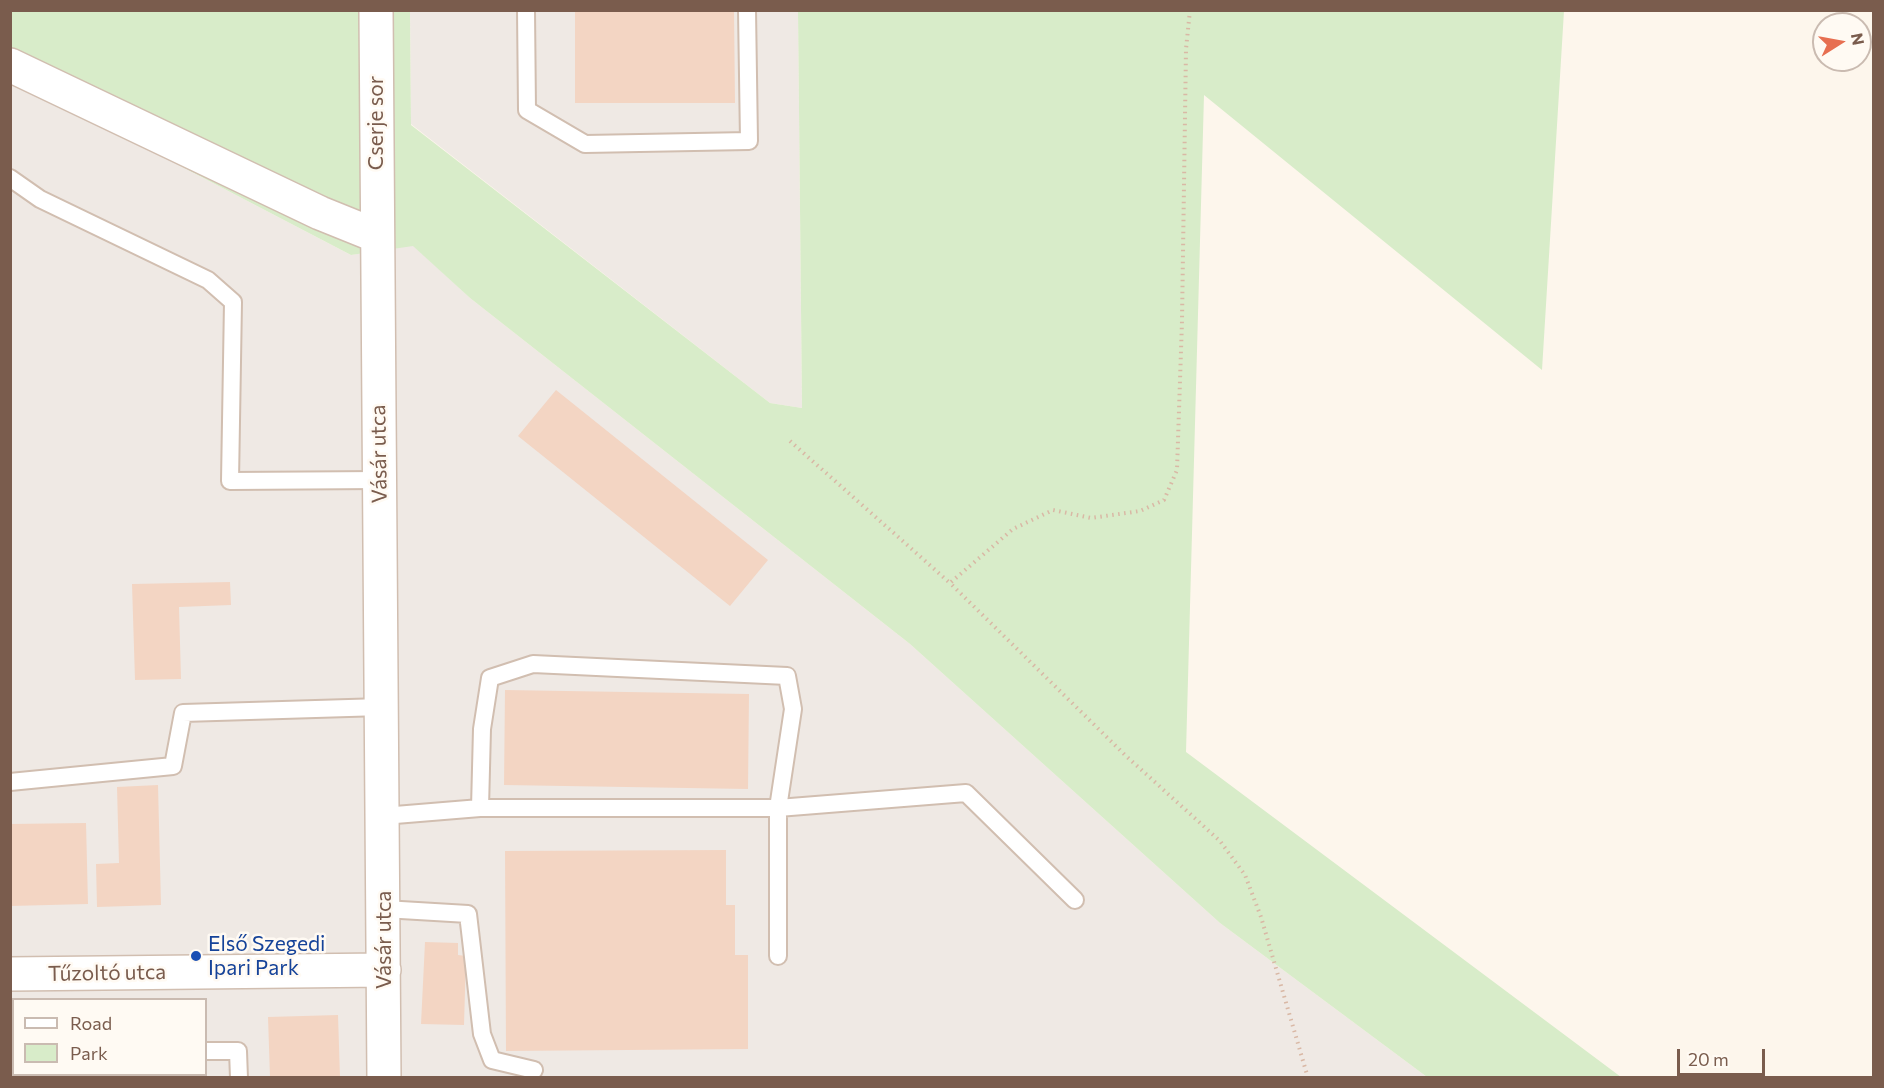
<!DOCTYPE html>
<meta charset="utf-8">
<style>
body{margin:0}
#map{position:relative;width:1884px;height:1088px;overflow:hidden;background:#fdf6ec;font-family:Commissioner,sans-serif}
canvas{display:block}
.frame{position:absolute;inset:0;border:12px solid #7a5c4d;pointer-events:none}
.legend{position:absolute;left:12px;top:998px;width:195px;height:78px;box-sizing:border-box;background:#fffaf3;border:2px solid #cabbb1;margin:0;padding:8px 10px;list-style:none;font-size:18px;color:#7a5c4d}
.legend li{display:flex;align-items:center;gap:12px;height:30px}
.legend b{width:30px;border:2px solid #cabbb1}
.north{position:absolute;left:1812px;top:12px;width:60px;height:60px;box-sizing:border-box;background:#fffaf3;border:2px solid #cabbb1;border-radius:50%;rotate:79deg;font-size:16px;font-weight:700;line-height:24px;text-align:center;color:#7a5c4d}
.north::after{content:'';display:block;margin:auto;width:21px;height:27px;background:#e76f51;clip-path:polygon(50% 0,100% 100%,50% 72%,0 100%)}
.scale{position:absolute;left:1677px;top:1049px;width:88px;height:27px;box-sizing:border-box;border:3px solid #7a5c4d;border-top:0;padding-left:8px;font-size:18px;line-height:21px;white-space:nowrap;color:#7a5c4d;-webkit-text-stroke:4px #fffaf3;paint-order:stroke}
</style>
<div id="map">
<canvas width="1884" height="1088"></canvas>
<div class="frame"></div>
<ul class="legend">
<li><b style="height:8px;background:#fff"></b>Road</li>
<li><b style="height:16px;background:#d8ecc9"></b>Park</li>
</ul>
<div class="north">N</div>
<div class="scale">20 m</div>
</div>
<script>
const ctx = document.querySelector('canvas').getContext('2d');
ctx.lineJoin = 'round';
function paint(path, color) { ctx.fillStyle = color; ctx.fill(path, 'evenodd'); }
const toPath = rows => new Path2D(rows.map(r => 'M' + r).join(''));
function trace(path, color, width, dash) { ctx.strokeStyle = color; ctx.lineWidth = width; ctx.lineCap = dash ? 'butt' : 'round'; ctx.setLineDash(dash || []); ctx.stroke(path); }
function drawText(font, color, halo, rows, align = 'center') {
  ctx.font = font + ' Commissioner,sans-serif'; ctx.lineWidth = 5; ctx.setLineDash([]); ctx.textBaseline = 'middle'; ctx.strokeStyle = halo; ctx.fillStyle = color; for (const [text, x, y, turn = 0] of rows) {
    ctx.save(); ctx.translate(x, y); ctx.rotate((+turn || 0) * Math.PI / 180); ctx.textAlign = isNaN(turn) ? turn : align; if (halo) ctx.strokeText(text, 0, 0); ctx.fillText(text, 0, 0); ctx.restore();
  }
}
paint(toPath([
 [410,11,798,11,802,408,770,403,411,124],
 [11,80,27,86,351,255,413,245,470,298,910,644,1220,923,1427,1077,11,1078],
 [14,1000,206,1000,206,1074,14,1074]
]), '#efe9e4');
paint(toPath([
 [11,11,410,11,411,125,770,403,802,408,798,11,1564,11,1542,370,1204,95,1186,752,1621,1077,1427,1077,1220,923,910,644,470,298,413,246,351,255,27,86,11,80]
]), '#d8ecc9');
paint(toPath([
 [575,10,734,10,735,103,575,103],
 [556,390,768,560,730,606,518,436],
 [230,582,231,605,179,607,181,679,135,680,132,584],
 [505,690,749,694,748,789,504,785],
 [158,785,161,905,97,907,96,864,119,863,117,787],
 [86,823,88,904,10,906,10,824],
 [726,850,726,905,735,905,735,955,748,955,748,1049,506,1051,505,851],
 [425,942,458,943,458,955,466,956,464,1025,421,1024],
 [338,1015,340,1077,270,1077,268,1017]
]), '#f3d5c3');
const service = toPath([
 [526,10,527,110,585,144,749,141,747,10],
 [10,178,40,199,208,280,233,302,230,481,380,480],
 [10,782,173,766,183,713,382,707],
 [480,808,482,729,490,678,533,664,787,676,793,709,778,808,778,956],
 [383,816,480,808,778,808,966,793,1075,900],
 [384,909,468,914,482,1034,492,1060,534,1070],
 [206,1051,238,1051,239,1078],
 [10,1055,14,1055]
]);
const minor = toPath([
 [376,10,384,1078],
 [10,65,320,213,377,236],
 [10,974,384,970]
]);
trace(service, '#d1beb0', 20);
trace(minor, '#d1beb0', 36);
trace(toPath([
 [1190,10,1186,49,1182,321,1177,470,1164,500,1140,511,1091,518,1053,510,1013,529,950,583,1125,755,1220,841,1245,875,1261,917,1308,1078],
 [790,441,950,583]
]), '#d9b8a5', 4, [1.5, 4.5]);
trace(service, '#fff', 16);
trace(minor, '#fff', 33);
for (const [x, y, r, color] of [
 [196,956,6,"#1a4fb4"]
]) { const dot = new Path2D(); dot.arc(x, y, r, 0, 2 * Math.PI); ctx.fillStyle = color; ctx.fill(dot); trace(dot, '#fffaf3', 2); }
drawText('21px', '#7a5c4d', '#fffaf3', [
 ["Cserje sor",376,123,-90],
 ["Vásár utca",379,454,-91],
 ["Vásár utca",384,940,-90],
 ["Tűzoltó utca",107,973,-1]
]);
drawText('21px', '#164399', '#fffaf3', [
 ["Első Szegedi",208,944],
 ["Ipari Park",208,968]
], 'left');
</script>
